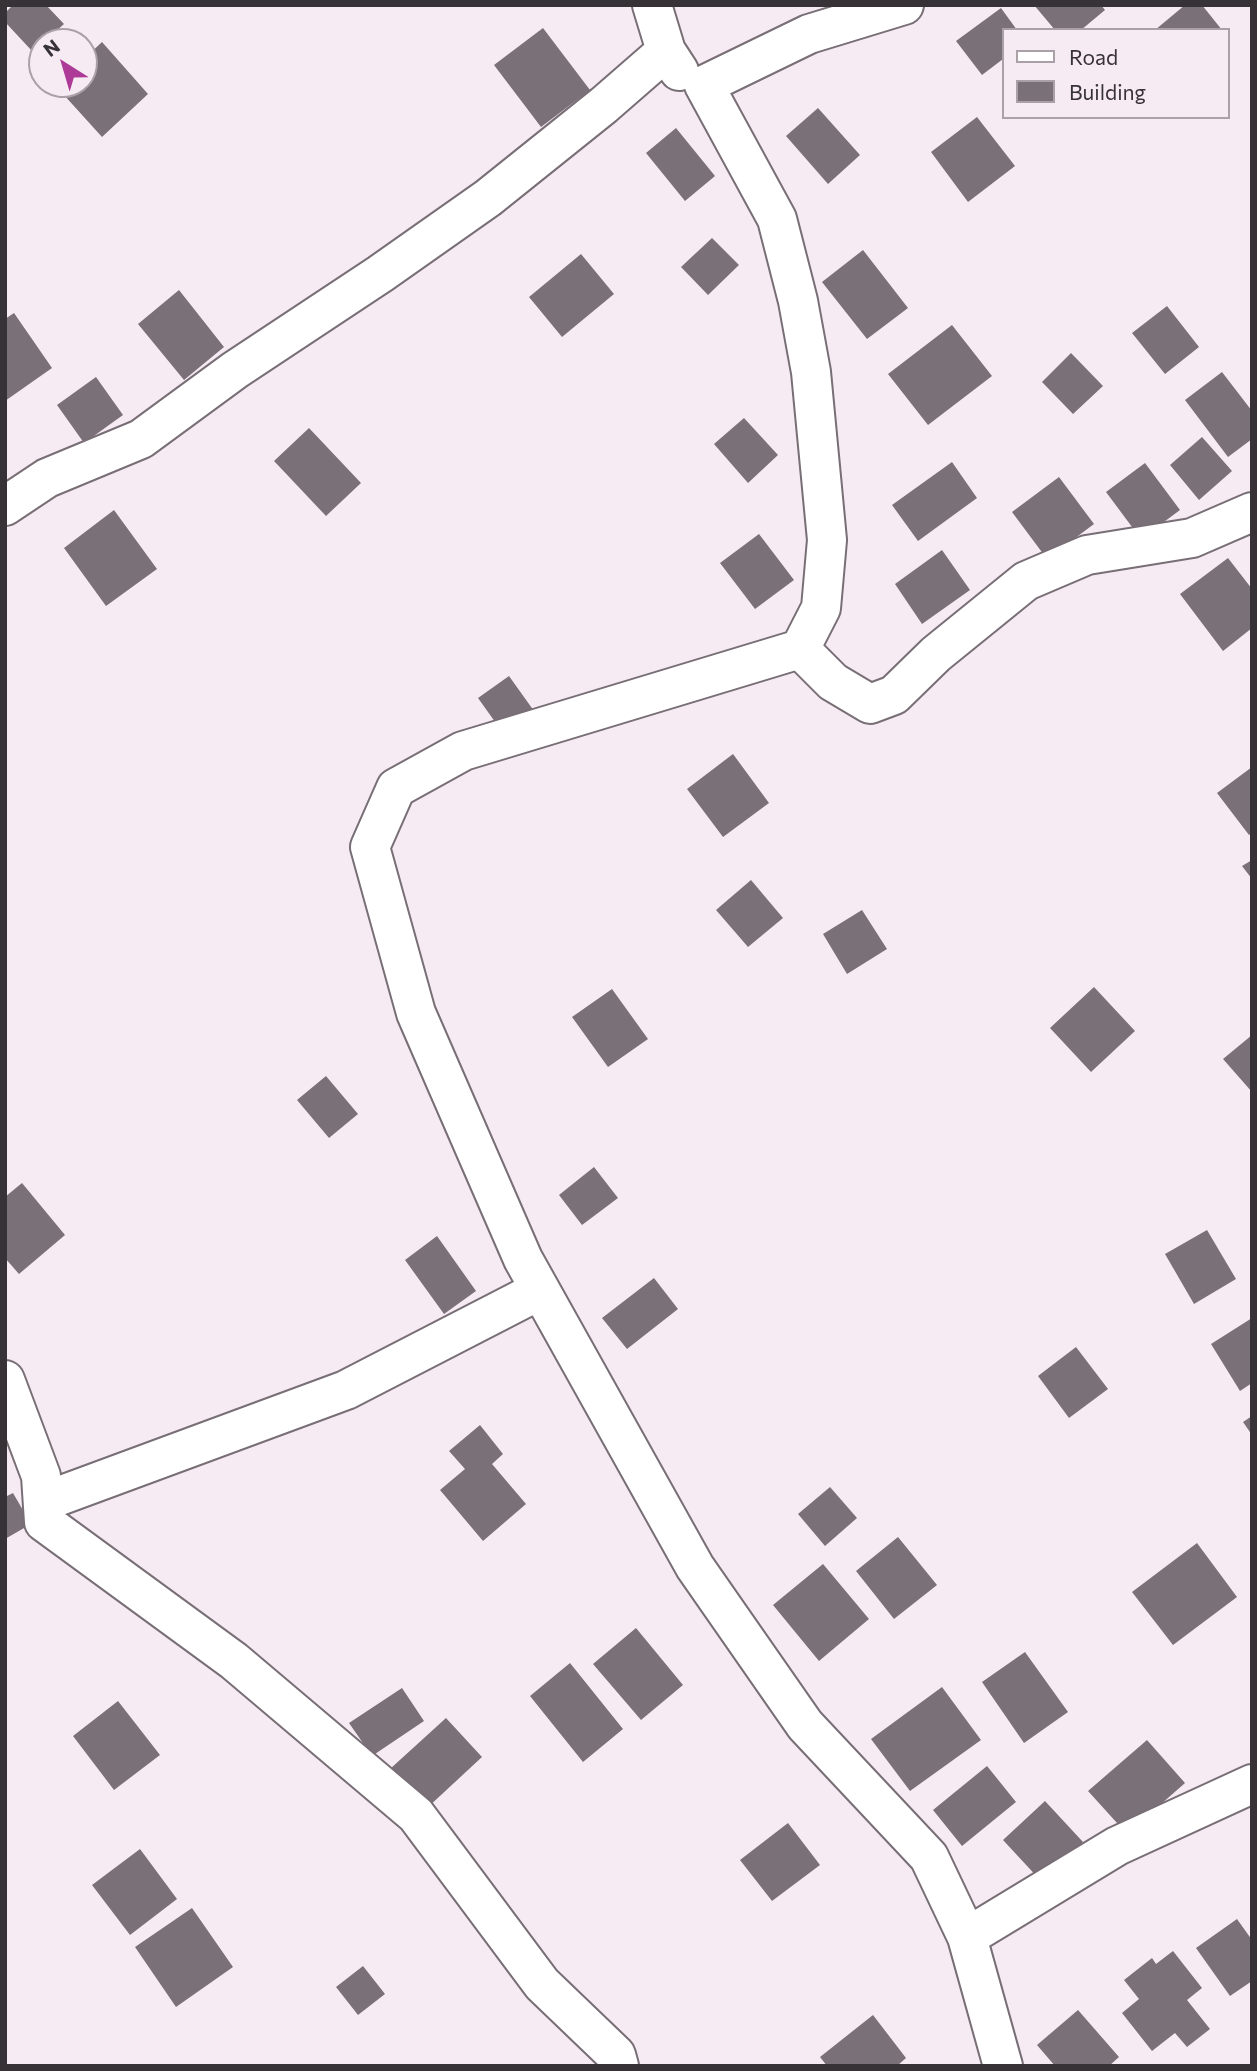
<!DOCTYPE html>
<style>
body{margin:0}
#map{position:relative;width:1257px;height:2071px;overflow:hidden;background:#f6ebf3;font-family:Commissioner,sans-serif}
canvas{display:block}
.frame{position:absolute;inset:0;border:7px solid #363235;pointer-events:none}
.legend{position:absolute;left:1002px;top:28px;width:228px;height:91px;box-sizing:border-box;background:#f6ebf3;border:2px solid #a9a1a7;margin:0;padding:9px 12px;list-style:none;font-size:21px;color:#363235}
.legend li{display:flex;align-items:center;gap:14px;height:35px}
.legend b{width:35px;border:2px solid #a9a1a7}
.north{position:absolute;left:28px;top:28px;width:70px;height:70px;box-sizing:border-box;background:#f6ebf3;border:2px solid #a9a1a7;border-radius:50%;rotate:323deg;font-size:19px;font-weight:700;line-height:28px;text-align:center;color:#363235}
.north::after{content:'';display:block;margin:auto;width:24px;height:32px;background:#ac3a96;clip-path:polygon(50% 0,100% 100%,50% 72%,0 100%)}
</style>
<div id="map">
<canvas width="1257" height="2071"></canvas>
<div class="frame"></div>
<ul class="legend">
<li><b style="height:9px;background:#fff"></b>Road</li>
<li><b style="height:19px;background:#7a7077"></b>Building</li>
</ul>
<div class="north">N</div>
</div>
<script>
const ctx = document.querySelector('canvas').getContext('2d');
ctx.lineJoin = 'round';
function paint(path, color) { ctx.fillStyle = color; ctx.fill(path, 'evenodd'); }
const toPath = rows => new Path2D(rows.map(r => 'M' + r).join(''));
function trace(path, color, width, dash) { ctx.strokeStyle = color; ctx.lineWidth = width; ctx.lineCap = dash ? 'butt' : 'round'; ctx.setLineDash(dash || []); ctx.stroke(path); }
paint(toPath([
 [13,5,46,5,64,24,33,52,5,22,5,13],
 [1034,5,1101,5,1105,10,1081,30,1055,30],
 [1185,5,1202,5,1222,30,1155,30],
 [1001,8,1017,30,1003,30,1003,59,982,75,956,41],
 [543,28,590,90,541,127,494,65],
 [102,42,148,94,102,137,54,84,84,84,84,59],
 [818,108,860,155,828,184,786,136],
 [977,117,1015,166,968,202,931,152],
 [676,128,715,176,685,201,646,153],
 [712,238,739,265,708,295,681,267],
 [863,250,908,308,867,339,822,282],
 [581,254,614,294,562,337,529,297],
 [179,290,224,347,184,380,138,324],
 [1167,306,1199,347,1165,374,1132,333],
 [14,313,52,368,5,401,5,319],
 [952,325,992,376,928,425,888,374],
 [1071,353,1103,386,1073,414,1042,382],
 [1222,372,1252,411,1252,439,1228,457,1185,400],
 [96,377,123,415,84,443,57,405],
 [744,418,778,455,748,483,714,444],
 [309,428,361,483,326,516,274,461],
 [1202,437,1232,471,1199,500,1170,465],
 [952,462,977,498,918,541,892,505],
 [1145,463,1180,510,1141,539,1106,492],
 [1059,477,1094,524,1047,559,1012,512],
 [114,510,157,569,106,606,64,548],
 [759,534,794,580,755,609,720,563],
 [942,550,970,590,922,624,895,584],
 [1228,558,1252,589,1252,628,1223,651,1180,594],
 [509,676,534,711,503,733,478,698],
 [733,754,769,803,723,837,687,789],
 [1252,767,1252,833,1249,835,1217,793],
 [1252,860,1252,879,1242,866],
 [751,880,783,918,748,947,716,910],
 [862,910,887,949,847,974,823,934],
 [1094,987,1135,1031,1091,1072,1050,1028],
 [612,989,648,1039,608,1067,572,1017],
 [1252,1035,1252,1092,1223,1059],
 [326,1076,358,1114,329,1138,297,1100],
 [594,1167,618,1198,582,1225,559,1195],
 [22,1183,65,1235,19,1274,5,1258,5,1197],
 [1207,1230,1236,1279,1194,1304,1165,1254],
 [437,1236,476,1291,444,1314,405,1260],
 [654,1278,678,1309,627,1349,602,1318],
 [1252,1318,1252,1383,1240,1391,1211,1344],
 [1076,1347,1108,1389,1069,1418,1038,1376],
 [1252,1416,1252,1435,1243,1422],
 [480,1425,503,1454,492,1464,526,1504,483,1541,440,1490,465,1469,449,1451],
 [830,1487,857,1518,825,1546,798,1514],
 [13,1493,31,1524,5,1539,5,1497],
 [898,1537,937,1585,894,1619,856,1571],
 [1197,1543,1237,1597,1173,1645,1132,1592],
 [823,1564,869,1619,819,1661,773,1605],
 [636,1628,683,1685,641,1720,593,1664],
 [1025,1652,1068,1712,1024,1743,982,1682],
 [570,1663,623,1729,583,1762,530,1696],
 [942,1687,981,1740,910,1791,871,1739],
 [402,1688,424,1721,372,1756,349,1723],
 [118,1701,160,1755,114,1790,73,1736],
 [446,1718,482,1757,427,1808,390,1769],
 [1147,1740,1185,1783,1127,1834,1088,1791],
 [987,1766,1016,1802,962,1846,933,1810],
 [1045,1801,1083,1842,1041,1881,1003,1840],
 [788,1823,820,1865,772,1901,740,1860],
 [140,1849,177,1899,130,1935,92,1885],
 [192,1908,233,1967,176,2007,135,1947],
 [1237,1919,1252,1940,1252,1981,1230,1996,1196,1948],
 [1173,1951,1202,1988,1187,2000,1210,2029,1187,2047,1175,2033,1152,2051,1122,2013,1139,1999,1124,1980,1152,1958,1156,1964],
 [363,1966,385,1994,358,2015,336,1987],
 [1078,2010,1119,2057,1109,2066,1055,2066,1037,2045],
 [873,2015,906,2058,897,2066,827,2066,820,2057]
]), '#7a7077');
const minor = toPath([
 [652,5,666,51,679,71],
 [904,5,809,34,704,85,777,219,798,301,811,372,827,540,821,608,800,649,463,751,396,788,370,847,416,1013,523,1259,695,1567,805,1725,929,1857,967,1937,1003,2066],
 [5,506,47,478,141,439,235,370,380,274,488,198,604,105,666,51],
 [800,649,833,682,870,704,894,695,936,654,1026,581,1087,555,1192,538,1252,512],
 [5,1380,41,1476,44,1522,234,1661,416,1815,542,1984,616,2055,619,2066],
 [43,1502,346,1390,540,1290],
 [967,1937,1117,1846,1252,1784]
]);
trace(minor, '#786e75', 42);
trace(minor, '#fff', 38);
</script>
